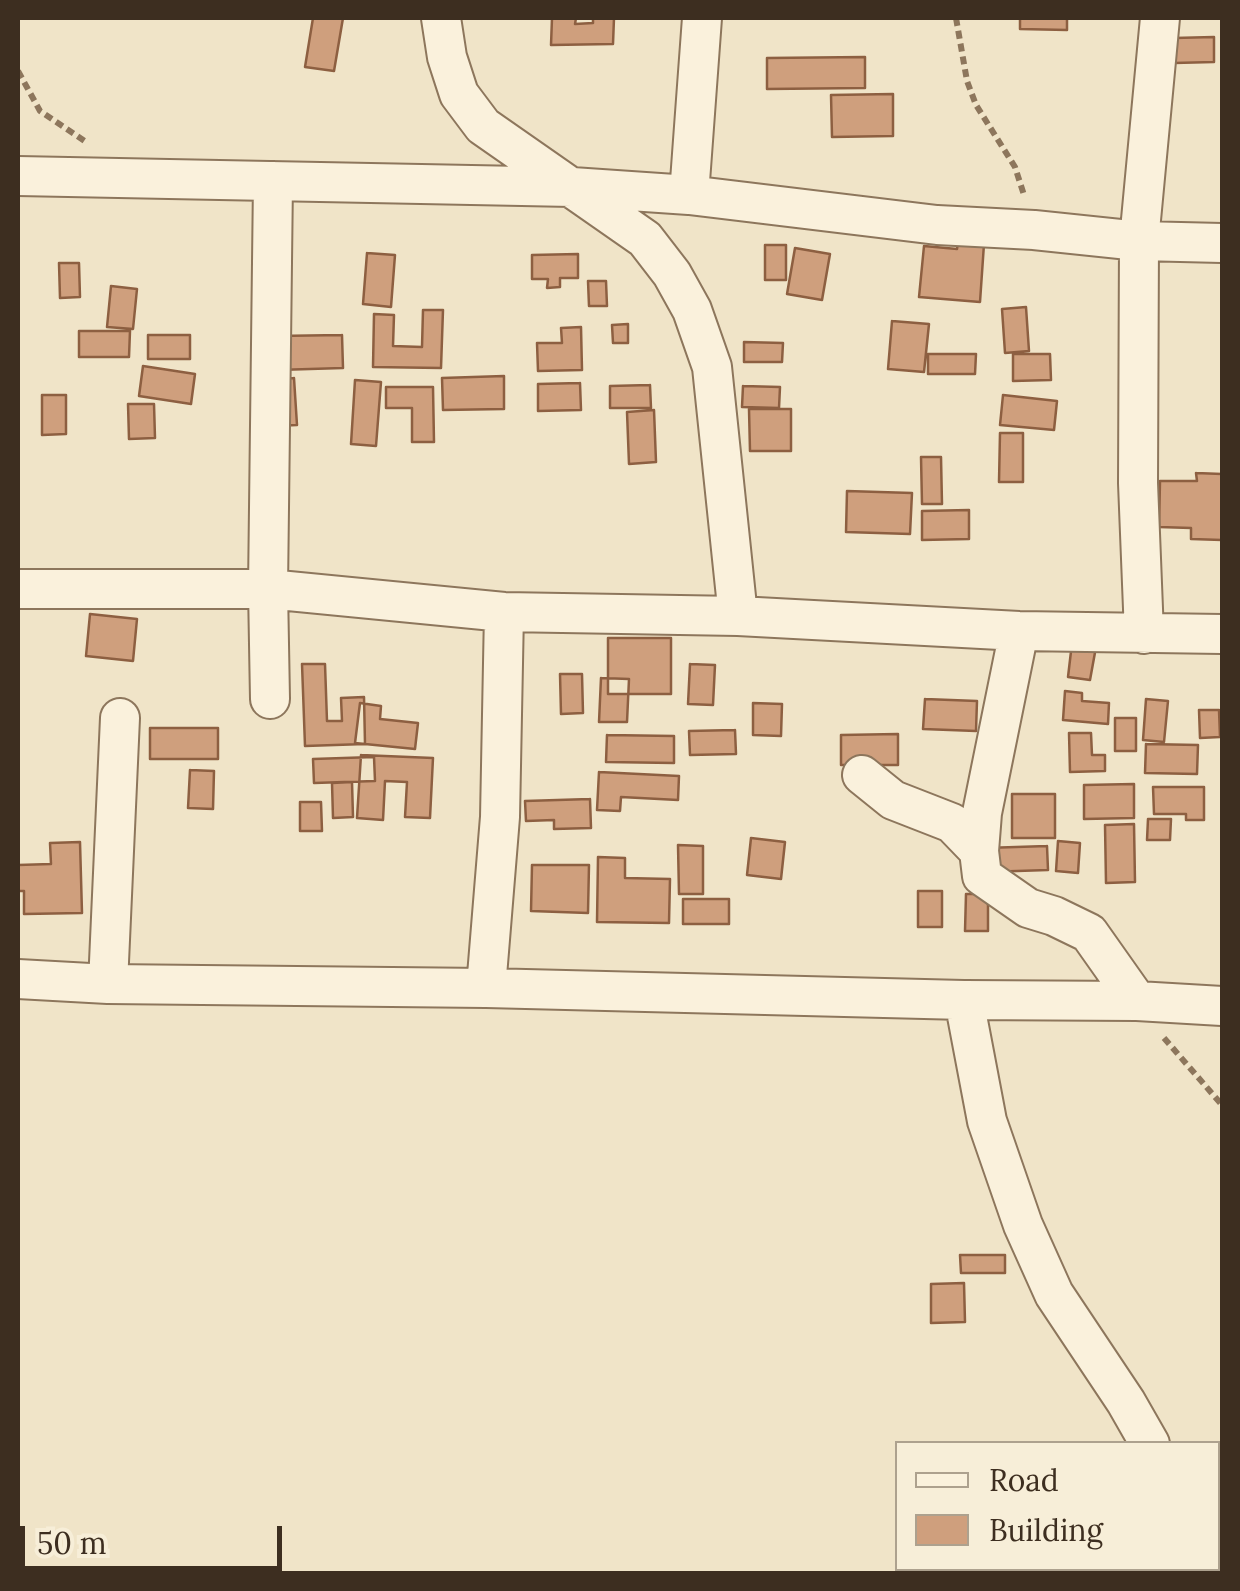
<!DOCTYPE html>
<style>
body{margin:0}
#map{position:relative;width:1240px;height:1591px;overflow:hidden;background:#f0e4c8;font-family:Lora,serif}
canvas{display:block}
.frame{position:absolute;inset:0;border:20px solid #3d2e20;pointer-events:none}
.legend{position:absolute;left:895px;top:1441px;width:325px;height:130px;box-sizing:border-box;background:#f7eed8;border:2px solid #ada18e;margin:0;padding:12px 18px;list-style:none;font-size:30px;color:#3d2e20}
.legend li{display:flex;align-items:center;gap:20px;height:50px}
.legend b{width:50px;border:2px solid #ada18e}
.scale{position:absolute;left:20px;top:1526px;width:262px;height:45px;box-sizing:border-box;border:5px solid #3d2e20;border-top:0;padding-left:12px;font-size:30px;line-height:35px;white-space:nowrap;color:#3d2e20;-webkit-text-stroke:8px #f7eed8;paint-order:stroke}
</style>
<div id="map">
<canvas width="1240" height="1591"></canvas>
<div class="frame"></div>
<ul class="legend">
<li><b style="height:12px;background:#faf1dc"></b>Road</li>
<li><b style="height:28px;background:#cf9f7d"></b>Building</li>
</ul>
<div class="scale">50 m</div>
</div>
<script>
const ctx = document.querySelector('canvas').getContext('2d');
ctx.lineJoin = 'round';
function paint(path, color) { ctx.fillStyle = color; ctx.fill(path, 'evenodd'); }
const toPath = rows => new Path2D(rows.map(r => 'M' + r).join(''));
function trace(path, color, width, dash) { ctx.strokeStyle = color; ctx.lineWidth = width; ctx.lineCap = dash ? 'butt' : 'round'; ctx.setLineDash(dash || []); ctx.stroke(path); }
const building = toPath([
 [313,18,343,18,334,71,305,67,313,18],
 [552,18,576,18,575,24,593,23,593,18,614,18,613,44,551,45,552,18],
 [1020,18,1067,18,1067,30,1020,29,1020,18],
 [1214,37,1214,62,1174,63,1174,38,1214,37],
 [865,57,865,88,767,89,767,58,865,57],
 [893,94,893,136,832,137,831,95,893,94],
 [958,242,984,244,980,302,919,297,924,246,957,249,958,242],
 [765,245,786,245,786,280,765,280,765,245],
 [795,248,830,254,822,300,787,294,795,248],
 [367,253,395,255,391,307,363,304,367,253],
 [578,254,578,278,560,278,560,287,547,288,548,279,532,279,532,255,578,254],
 [59,263,79,263,80,297,60,298,59,263],
 [588,281,606,281,607,306,589,306,588,281],
 [111,286,137,289,133,329,107,327,111,286],
 [1026,307,1029,351,1005,353,1002,309,1026,307],
 [423,310,443,310,441,368,373,367,374,314,394,315,393,346,422,347,423,310],
 [892,321,929,324,924,372,888,369,892,321],
 [628,324,628,343,613,343,612,325,628,324],
 [581,327,582,370,538,371,537,343,562,343,561,328,581,327],
 [79,331,130,331,129,357,79,357,79,331],
 [148,335,190,335,190,359,148,359,148,335],
 [342,335,343,368,277,370,276,336,342,335],
 [744,342,783,343,782,362,744,362,744,342],
 [928,354,976,354,975,374,928,374,928,354],
 [1013,354,1050,354,1051,380,1013,381,1013,354],
 [143,366,195,374,191,404,139,396,143,366],
 [504,376,504,409,443,410,442,378,504,376],
 [294,378,297,425,275,426,272,379,294,378],
 [355,380,381,382,376,446,351,444,355,380],
 [580,383,581,410,538,411,538,384,580,383],
 [650,385,651,408,610,408,610,386,650,385],
 [743,386,780,387,779,408,742,407,743,386],
 [386,387,433,387,434,442,412,442,412,408,386,408,386,387],
 [42,395,66,395,66,434,42,435,42,395],
 [1003,395,1057,401,1054,430,1000,425,1003,395],
 [128,404,154,404,155,438,129,439,128,404],
 [749,409,791,409,791,451,750,451,749,409],
 [654,410,656,462,629,464,627,412,654,410],
 [1000,433,1023,433,1023,482,999,482,1000,433],
 [921,457,941,457,942,504,922,504,921,457],
 [1196,473,1222,474,1222,540,1191,539,1191,528,1159,527,1160,481,1197,481,1196,473],
 [847,491,912,493,910,534,846,532,847,491],
 [969,510,969,539,922,540,922,511,969,510],
 [90,614,137,619,133,661,86,656,90,614],
 [608,638,671,638,671,694,608,694,608,638],
 [1072,643,1096,647,1090,680,1068,677,1072,643],
 [302,664,325,664,327,721,342,721,341,698,364,697,365,744,305,746,302,664],
 [690,664,715,665,713,705,688,704,690,664],
 [560,674,582,674,583,713,561,714,560,674],
 [601,678,629,679,627,722,599,722,601,678],
 [1065,691,1082,693,1082,701,1109,703,1108,724,1063,720,1065,691],
 [925,699,977,701,976,731,923,729,925,699],
 [1146,699,1168,701,1164,742,1143,740,1146,699],
 [360,703,381,706,380,719,418,723,415,749,355,743,360,703],
 [753,703,782,704,781,736,753,735,753,703],
 [1199,710,1219,710,1220,737,1200,738,1199,710],
 [1115,718,1136,718,1136,751,1115,751,1115,718],
 [150,728,218,728,218,759,150,759,150,728],
 [735,730,736,754,690,755,689,731,735,730],
 [1069,733,1091,733,1092,755,1105,755,1105,771,1070,772,1069,733],
 [898,734,898,765,841,765,841,735,898,734],
 [607,735,674,736,674,763,606,762,607,735],
 [1146,744,1198,745,1197,774,1145,773,1146,744],
 [361,755,433,758,430,818,405,817,407,782,385,781,383,820,357,818,361,755],
 [374,757,375,781,314,783,313,759,374,757],
 [190,770,214,771,213,809,188,808,190,770],
 [599,772,679,776,678,800,621,797,620,811,597,810,599,772],
 [352,782,353,817,333,818,332,783,352,782],
 [1134,784,1134,818,1084,819,1084,785,1134,784],
 [1153,787,1204,787,1204,820,1186,820,1186,814,1154,814,1153,787],
 [1012,794,1055,794,1055,838,1012,838,1012,794],
 [590,799,591,828,554,829,554,820,526,821,525,801,590,799],
 [300,802,321,802,322,831,300,831,300,802],
 [1148,819,1171,819,1170,840,1147,840,1148,819],
 [1134,824,1135,882,1106,883,1105,825,1134,824],
 [751,838,785,842,781,879,747,875,751,838],
 [1058,841,1080,843,1078,873,1056,871,1058,841],
 [80,842,82,913,24,914,24,891,18,891,18,865,51,864,50,843,80,842],
 [678,845,703,846,703,894,679,894,678,845],
 [1047,846,1048,870,986,872,985,848,1047,846],
 [598,857,625,858,625,878,670,879,669,923,597,922,598,857],
 [532,865,589,865,588,913,531,911,532,865],
 [918,891,942,891,942,927,918,927,918,891],
 [966,894,988,894,988,931,965,931,966,894],
 [683,899,729,899,729,924,683,924,683,899],
 [960,1255,1005,1255,1005,1273,961,1273,960,1255],
 [964,1283,965,1322,931,1323,931,1284,964,1283]
]);
paint(building, '#cf9f7d');
trace(building, '#8d5f41', 2.5);
const minor = toPath([
 [441,18,447,57,459,94,483,126,645,239,672,274,692,310,712,367,738,616],
 [18,176,572,187,689,195,937,225,1034,230,1139,241,1222,243],
 [689,195,702,18],
 [18,589,268,589,504,612,738,616,1019,631,1222,634],
 [1019,631,982,813,979,851,982,876,1028,908,1054,916,1089,933,1137,1001],
 [1144,634,1138,483,1139,241,1160,18],
 [270,699,268,589,273,181],
 [862,775,893,800,952,823,979,851],
 [18,979,108,984,486,988,964,1000,1137,1001,1222,1006],
 [108,984,120,718],
 [486,988,500,817,504,612],
 [964,1000,987,1121,1023,1225,1054,1294,1126,1402,1150,1444],
 [1218,1519,1222,1524]
]);
trace(minor, '#8d765c', 42);
trace(toPath([
 [956,18,967,81,976,105,1015,167,1024,195],
 [18,71,40,111,86,142],
 [1164,1038,1222,1105]
]), '#8d765c', 6, [8, 5]);
trace(minor, '#faf1dc', 38);
</script>
